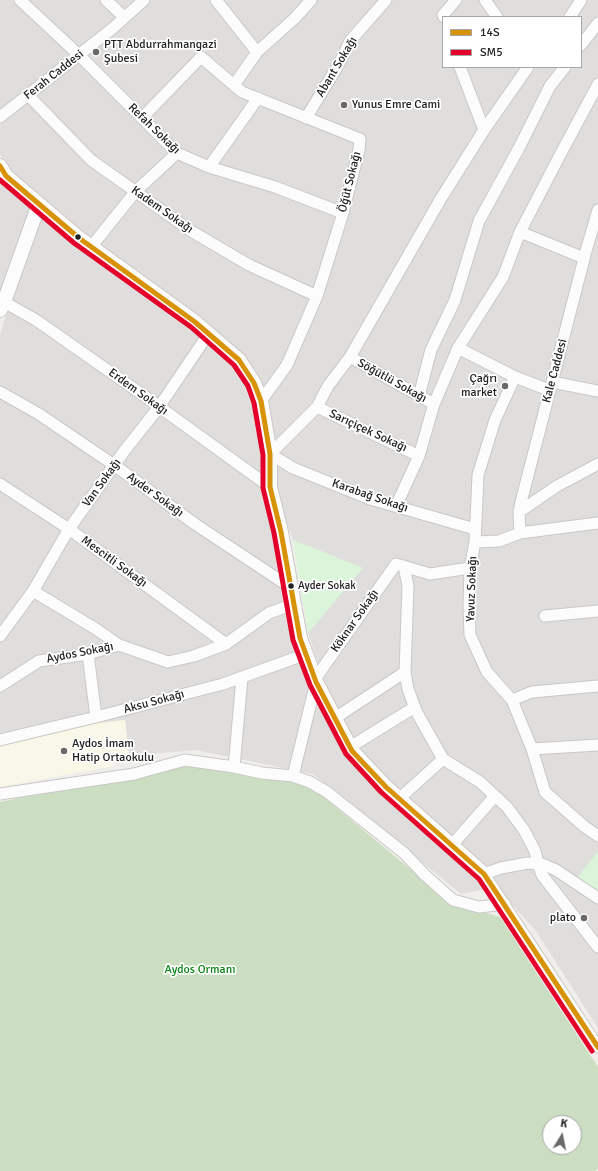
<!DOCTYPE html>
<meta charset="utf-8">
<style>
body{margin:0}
#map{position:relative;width:598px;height:1171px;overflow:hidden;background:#f0eeeb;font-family:Signika,sans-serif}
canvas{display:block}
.legend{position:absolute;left:442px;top:16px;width:140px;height:52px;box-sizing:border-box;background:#fff;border:1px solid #a7a7a7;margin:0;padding:5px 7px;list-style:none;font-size:12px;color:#222}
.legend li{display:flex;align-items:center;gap:8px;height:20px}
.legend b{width:20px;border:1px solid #a7a7a7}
.north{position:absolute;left:542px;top:1115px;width:40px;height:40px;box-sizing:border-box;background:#fff;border:1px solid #a7a7a7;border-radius:50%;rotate:10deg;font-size:11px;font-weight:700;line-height:16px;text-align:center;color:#222}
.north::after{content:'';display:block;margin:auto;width:14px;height:18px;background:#6a6968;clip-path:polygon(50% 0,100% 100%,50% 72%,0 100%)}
</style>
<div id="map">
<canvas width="598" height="1171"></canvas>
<ul class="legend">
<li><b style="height:5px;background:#d79205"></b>14S</li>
<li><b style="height:5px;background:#e4002b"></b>SM5</li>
</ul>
<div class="north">K</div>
</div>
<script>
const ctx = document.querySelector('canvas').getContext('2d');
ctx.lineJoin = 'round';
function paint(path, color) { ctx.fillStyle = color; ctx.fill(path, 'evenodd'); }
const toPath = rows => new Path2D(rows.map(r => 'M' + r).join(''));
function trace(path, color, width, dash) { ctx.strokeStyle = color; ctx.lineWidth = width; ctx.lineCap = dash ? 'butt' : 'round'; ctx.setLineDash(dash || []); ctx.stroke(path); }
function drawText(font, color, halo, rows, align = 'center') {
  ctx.font = font + ' Signika,sans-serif'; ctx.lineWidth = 3.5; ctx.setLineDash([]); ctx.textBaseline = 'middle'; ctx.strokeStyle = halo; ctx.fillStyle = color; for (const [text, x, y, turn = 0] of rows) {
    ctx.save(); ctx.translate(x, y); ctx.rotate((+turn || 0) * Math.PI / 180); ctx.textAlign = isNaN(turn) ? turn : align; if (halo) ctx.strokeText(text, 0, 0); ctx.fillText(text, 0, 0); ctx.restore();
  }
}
paint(toPath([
 [0,0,598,0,598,1028,536,931,462,849,360,752,330,700,308,633,362,568,293,540,274,487,248,363,211,327,85,235,7,168,0,154],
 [443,17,581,17,581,67,443,67],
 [0,174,34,205,0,298],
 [40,214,234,363,258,409,267,490,301,657,336,740,488,889,461,894,313,774,196,750,129,756,125,720,10,742,0,746,0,334]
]), '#dfdedc');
paint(toPath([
 [125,720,129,756,113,758,114,766,0,787,0,746,52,728]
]), '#f8f7e8');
paint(toPath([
 [190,766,309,785,451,903,500,917,598,1067,598,1169,595,1171,0,1171,0,802,122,776],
 [550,1123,574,1123,574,1147,550,1147]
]), '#cbdec1');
paint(toPath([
 [293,540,363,568,308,633],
 [598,851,598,894,577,878]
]), '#daf5da');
const minor = toPath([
 [20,0,79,55,177,153,209,167,275,187,343,213],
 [106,0,124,17],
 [216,0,257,52],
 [485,0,497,17],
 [444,17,443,15,456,0],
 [570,17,581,0],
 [581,45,598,23],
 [460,67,484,130],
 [234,85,257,52,295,18,311,0],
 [28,95,91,160,191,231,249,265,317,296],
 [0,117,113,28,144,0],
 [142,118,201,57,242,92,360,139,359,150,343,213,317,296,287,365,261,401],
 [306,118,339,64,350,41,386,0],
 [209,167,258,98],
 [520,232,584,258],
 [91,247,136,191,177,153],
 [4,302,36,320,143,395,270,487],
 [458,348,515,377,549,390],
 [350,357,434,404],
 [515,377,495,420,478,475,475,542,470,568,469,606,470,635,487,672,512,700,532,749,545,792,585,827,598,836],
 [552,382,598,391],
 [0,392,39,414,114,465,195,524,290,587],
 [419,396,431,350,455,300,479,221,520,146,550,86,565,67],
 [317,407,419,456],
 [0,484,69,529,226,644],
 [396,506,419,456,434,404,458,348,503,277,520,232,560,155,598,84],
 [519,512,557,486,598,464],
 [475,529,370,499,293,468,270,454,317,407,328,386,350,357,440,200,484,130,528,67],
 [520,533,519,512,521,502,586,251,598,210],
 [475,542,499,541,520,533,598,523],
 [404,566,408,586,405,672,408,689,416,711,443,759,480,782,507,807,524,830,535,851,538,863,542,875,598,947],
 [33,591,96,629,119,645],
 [545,616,598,611],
 [0,636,33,591,69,529,125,450,159,407,209,333],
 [88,654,96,717],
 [315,679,396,564,430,574,470,568],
 [0,686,39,661,88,654,119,645,168,662,194,656,226,644,269,613,294,604],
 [512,700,532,692,598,686],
 [335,718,405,672],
 [0,740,96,717,223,684,306,654],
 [350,747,415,707],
 [532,749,598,745],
 [234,767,242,678],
 [293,776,316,682],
 [0,794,134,774,185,760,234,767,262,773,293,776,310,782,327,792,404,853,425,875,453,900,479,907,505,904],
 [400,798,443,759],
 [452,845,495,796],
 [598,898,556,870,542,864,528,863,501,868,484,874,598,1047]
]);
const tertiary = toPath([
 [0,166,6,176,79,238,195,322,239,360,254,383,261,401,270,454,270,487,281,532,300,638,316,682,352,751,386,787,484,874],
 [0,310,4,302,39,204]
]);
trace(minor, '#c9c8c7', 13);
trace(tertiary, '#c9c8c7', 16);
trace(minor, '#fdfcfc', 11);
trace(tertiary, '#fdfcfc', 14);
trace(toPath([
 [0,166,6,176,79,238,195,322,239,360,254,383,261,401,270,454,270,487,281,532,300,638,316,682,352,751,386,787,484,874,598,1047]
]), '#d79205', 5);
trace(toPath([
 [0,180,74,243,191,327,234,365,248,386,254,403,263,455,263,488,274,533,293,640,310,685,346,754,381,792,479,879,592,1051]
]), '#e4002b', 5);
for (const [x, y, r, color] of [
 [96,52,4,"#6a6968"],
 [344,105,4,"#6a6968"],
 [78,237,3.5,"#222"],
 [505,386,4,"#6a6968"],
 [291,586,3.5,"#222"],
 [64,751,4,"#6a6968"],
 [584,918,4,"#6a6968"]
]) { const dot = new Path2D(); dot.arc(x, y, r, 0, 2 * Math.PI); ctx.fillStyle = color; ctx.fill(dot); trace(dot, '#fff', 1.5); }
drawText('11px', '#222', '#fff', [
 ["Ayder Sokak",298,586]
], 'left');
drawText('12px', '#222', '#fff', [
 ["PTT Abdurrahmangazi",104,45],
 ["Şubesi",104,59],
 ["Yunus Emre Cami",352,105],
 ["Çağrı",497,379,"right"],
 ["market",497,393,"right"],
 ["Aydos İmam",72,744],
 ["Hatip Ortaokulu",72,758],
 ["plato",576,918,"right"]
], 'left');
drawText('12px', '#222', '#fff', [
 ["Abant Sokağı",337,67,-59],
 ["Ferah Caddesi",54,75,-38],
 ["Refah Sokağı",154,129,44],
 ["Öğüt Sokağı",350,182,-76],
 ["Kadem Sokağı",162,210,35],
 ["Kale Caddesi",555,371,-75],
 ["Söğütlü Sokağı",392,381,29],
 ["Erdem Sokağı",138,392,36],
 ["Sarıçiçek Sokağı",368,431,25],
 ["Van Sokağı",102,483,-54],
 ["Ayder Sokağı",155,495,36],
 ["Karabağ Sokağı",370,496,19],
 ["Mescitli Sokağı",114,562,36],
 ["Yavuz Sokağı",472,589,-88],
 ["Köknar Sokağı",355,621,-55],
 ["Aydos Sokağı",80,653,-11],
 ["Aksu Sokağı",154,702,-15]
]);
drawText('12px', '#0c8416', '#fff', [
 ["Aydos Ormanı",200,970]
]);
</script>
